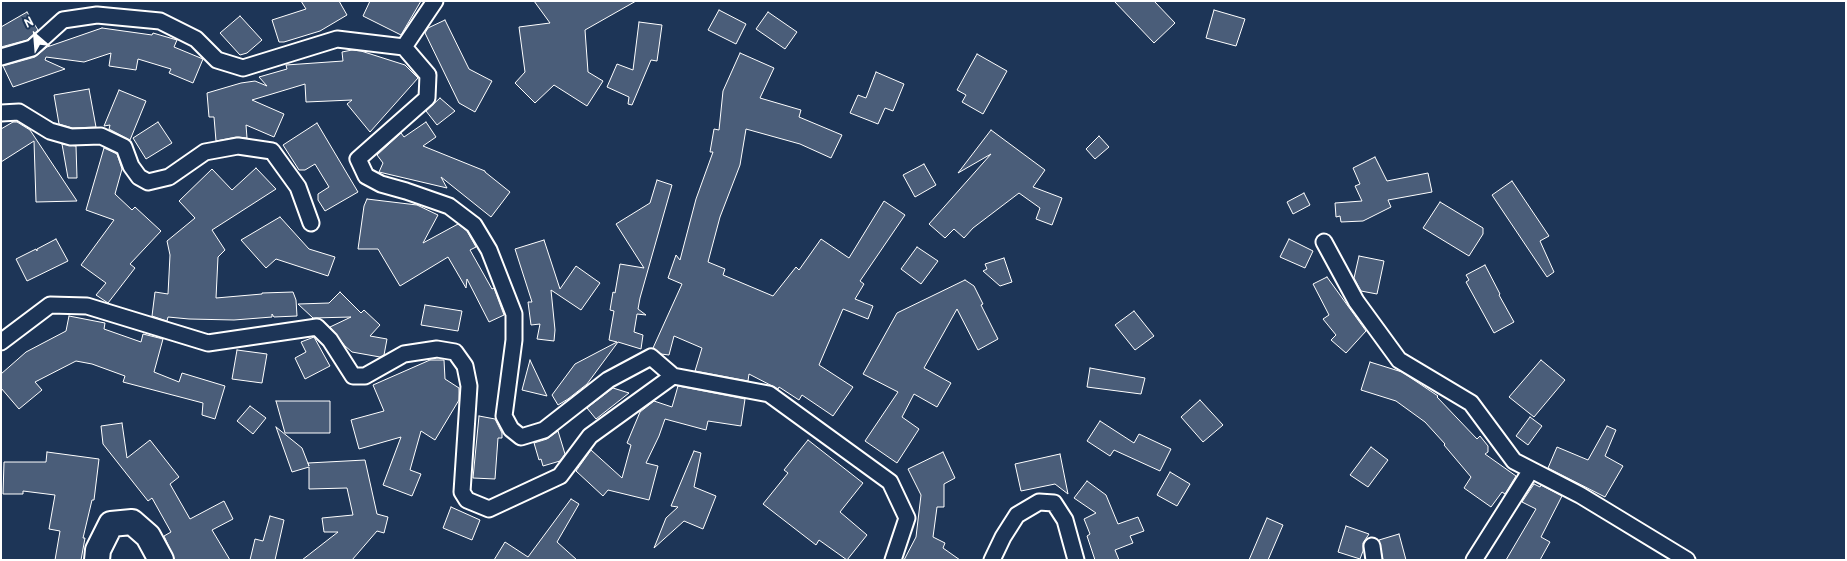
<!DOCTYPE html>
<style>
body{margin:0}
#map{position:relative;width:1847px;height:561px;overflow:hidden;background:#1d3557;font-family:"Patrick Hand",sans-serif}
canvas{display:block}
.frame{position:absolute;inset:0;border:2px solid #fff;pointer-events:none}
.north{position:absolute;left:10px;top:10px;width:50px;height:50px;-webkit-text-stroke:4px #1d3557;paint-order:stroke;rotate:333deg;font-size:14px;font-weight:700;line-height:20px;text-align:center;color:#fff}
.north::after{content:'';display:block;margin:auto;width:18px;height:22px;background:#fff;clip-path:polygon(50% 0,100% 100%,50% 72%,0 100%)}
</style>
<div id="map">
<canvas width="1847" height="561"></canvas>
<div class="frame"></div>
<div class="north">N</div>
</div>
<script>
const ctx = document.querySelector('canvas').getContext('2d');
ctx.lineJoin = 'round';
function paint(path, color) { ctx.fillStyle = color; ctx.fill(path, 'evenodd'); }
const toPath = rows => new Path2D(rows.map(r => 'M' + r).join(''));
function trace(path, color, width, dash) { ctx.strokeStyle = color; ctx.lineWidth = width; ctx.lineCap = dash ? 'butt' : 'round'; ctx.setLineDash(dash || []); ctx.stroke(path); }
const building = toPath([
 [301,1,339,1,347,15,320,31,284,42,279,42,272,20,306,9,301,1],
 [370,1,421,1,401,35,363,16,370,1],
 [534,1,636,1,585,30,588,72,603,81,587,106,554,85,535,103,515,83,525,72,519,27,550,23,534,1],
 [1114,1,1154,1,1175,23,1154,43,1114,1],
 [719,10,746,24,736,44,708,30,719,10],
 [1214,10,1245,19,1236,46,1206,38,1214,10],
 [27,12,38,30,27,40,1,47,1,27,27,12],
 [768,12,797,32,785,49,756,29,768,12],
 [240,16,262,40,247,53,240,55,220,33,240,16],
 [445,20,469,69,492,81,475,112,459,103,425,33,428,28,445,20],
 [639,22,662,25,657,61,651,60,632,105,628,104,629,97,607,87,617,64,633,70,639,22],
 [102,28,152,35,153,33,177,40,174,47,203,59,193,83,169,73,171,69,138,59,136,70,109,66,111,53,84,62,46,57,45,60,65,69,13,87,3,66,35,57,47,47,102,28],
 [352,50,361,51,405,65,418,78,370,132,347,104,352,100,306,102,305,84,252,100,284,114,274,137,246,125,247,138,236,137,216,141,214,117,209,117,207,93,241,83,255,81,267,86,259,77,287,69,286,65,343,61,342,52,352,50],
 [740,53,774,68,760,98,801,110,799,117,842,135,831,158,800,144,746,129,740,165,720,217,708,262,725,269,723,275,773,296,796,267,799,270,821,239,849,258,884,201,905,215,860,281,864,284,855,299,873,306,868,319,843,309,819,365,853,387,833,416,802,395,799,400,779,387,778,389,749,374,748,381,695,371,702,348,674,336,669,355,661,354,653,348,682,284,668,278,676,255,680,260,696,199,713,152,710,152,714,129,719,130,723,91,740,53],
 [977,54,1007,71,983,114,962,102,966,95,957,90,977,54],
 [876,72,904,84,893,111,885,108,878,124,850,113,858,95,866,98,876,72],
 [89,89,96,127,72,128,59,124,54,95,89,89],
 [119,90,146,101,130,140,109,129,110,125,104,126,119,90],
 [440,98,455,111,437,125,426,111,440,98],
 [13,122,17,122,30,130,77,201,36,202,34,141,1,162,1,129,13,122],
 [158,122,172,143,146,159,133,138,158,122],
 [426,122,436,137,423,146,485,171,485,172,510,192,491,217,441,177,447,188,379,172,383,163,377,155,401,133,404,137,426,122],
 [317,123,358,192,325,211,318,200,318,194,329,187,315,164,305,170,299,170,283,145,317,123],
 [991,130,1045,170,1033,187,1062,198,1052,225,1036,219,1040,208,1019,193,973,228,964,238,954,229,945,238,929,224,991,154,958,173,991,130],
 [1099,136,1109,147,1095,159,1086,149,1099,136],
 [62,144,76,146,77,178,68,178,62,144],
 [104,148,117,154,122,169,115,194,132,210,135,207,161,231,130,264,135,268,108,303,96,295,106,283,81,265,114,220,86,210,104,148],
 [1375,157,1387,181,1428,173,1432,192,1388,200,1391,207,1363,221,1341,222,1340,216,1336,217,1335,203,1362,201,1355,186,1360,184,1353,168,1375,157],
 [924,164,936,185,915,197,903,175,924,164],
 [256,168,276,189,212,230,225,250,218,257,216,298,262,294,262,293,293,292,296,300,297,316,274,317,272,314,272,317,234,320,189,319,168,317,167,321,152,316,155,292,168,294,170,255,167,241,195,218,179,201,212,169,232,190,256,168],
 [657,180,672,185,640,298,638,309,646,315,637,314,634,332,643,335,641,349,618,342,587,384,568,399,558,405,552,395,575,364,617,342,609,340,614,311,610,310,613,292,615,293,620,264,644,268,616,224,650,203,657,180],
 [1512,181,1549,236,1540,241,1554,272,1547,277,1492,195,1512,181],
 [1304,193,1310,205,1293,214,1287,202,1304,193],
 [367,199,417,205,438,215,423,243,458,224,467,231,476,247,470,250,492,289,494,288,504,315,489,322,467,279,466,288,448,257,400,286,378,249,358,249,364,206,367,199],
 [1440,202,1483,228,1483,234,1469,256,1423,228,1440,202],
 [280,217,309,249,335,257,328,276,276,259,266,268,241,240,280,217],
 [56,239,68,261,27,281,16,259,36,249,37,251,37,249,56,239],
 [1289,239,1313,251,1305,268,1280,257,1289,239],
 [544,240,560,289,576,266,600,283,581,310,551,290,555,330,554,341,537,339,540,324,531,325,528,302,532,302,515,249,544,240],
 [917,247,938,261,921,284,901,269,917,247],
 [1359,256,1384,261,1377,294,1361,291,1354,278,1359,256],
 [1004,258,1012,282,1000,286,983,271,987,269,985,264,1004,258],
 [1485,265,1500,294,1499,295,1514,322,1494,333,1466,282,1469,280,1466,275,1485,265],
 [1327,277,1366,331,1346,353,1331,340,1336,335,1323,319,1329,315,1313,284,1327,277],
 [965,280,974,286,983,304,981,305,998,339,978,350,957,309,924,368,951,383,937,407,914,394,902,417,919,429,897,463,865,441,898,392,863,374,897,313,965,280],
 [340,292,361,313,364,310,380,325,370,336,387,339,384,355,380,357,352,352,345,346,330,327,351,317,313,318,298,304,329,303,340,292],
 [425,305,462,311,458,331,421,325,425,305],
 [1134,311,1154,336,1135,350,1115,325,1134,311],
 [69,316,105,323,104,329,141,342,143,334,163,339,154,372,179,382,182,373,225,386,215,419,202,415,203,403,123,382,125,376,92,364,76,361,35,382,42,390,19,409,1,388,1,374,26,352,66,331,69,316],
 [314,337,330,366,305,379,295,358,306,352,301,342,314,337],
 [237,350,267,354,262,383,232,379,237,350],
 [430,360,444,360,445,379,459,388,459,400,435,440,421,431,410,470,421,474,412,496,383,485,401,437,359,449,351,420,384,411,373,385,430,360],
 [530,360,547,396,522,390,530,360],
 [1541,360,1565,380,1534,417,1509,397,1541,360],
 [1370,362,1402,372,1438,396,1437,397,1477,439,1480,436,1488,446,1488,452,1485,454,1516,476,1505,494,1502,492,1491,507,1464,488,1471,477,1444,445,1445,444,1425,422,1396,401,1361,390,1370,362],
 [1090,368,1145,378,1141,394,1087,387,1090,368],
 [678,386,745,399,741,426,708,421,706,430,665,419,659,436,646,463,658,466,649,500,608,490,603,496,576,471,591,450,622,478,631,445,627,443,640,412,654,401,672,407,678,386],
 [613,388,629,393,596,419,587,408,613,388],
 [1200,400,1223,425,1203,442,1181,417,1200,400],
 [276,401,330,401,330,433,285,433,276,401],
 [250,406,266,418,253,434,237,421,250,406],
 [479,416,495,419,502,433,502,438,498,438,495,479,473,478,479,416],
 [1530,417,1542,426,1528,445,1516,436,1530,417],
 [1100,421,1134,443,1139,434,1171,449,1160,471,1114,450,1110,456,1087,441,1100,421],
 [122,423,127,458,150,440,179,477,170,484,190,519,224,501,233,519,212,530,230,560,175,560,164,536,171,532,152,498,148,501,103,444,101,426,122,423],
 [1607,426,1616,430,1605,456,1623,466,1605,497,1548,468,1557,447,1588,460,1607,426],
 [276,427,302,448,309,466,308,463,365,460,377,514,388,517,384,533,377,531,352,560,302,560,338,532,324,532,322,518,353,515,347,488,309,489,309,467,292,472,276,427],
 [558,431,565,454,560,461,543,466,541,459,539,460,534,443,547,439,558,431],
 [808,440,863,483,840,512,867,535,847,560,819,540,816,545,763,504,788,473,784,470,808,440],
 [1371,447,1388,460,1368,487,1350,475,1371,447],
 [694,451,701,453,694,487,716,496,703,529,684,521,654,548,666,518,678,507,671,506,694,451],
 [47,452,99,459,94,500,92,500,83,538,85,538,81,560,55,560,60,531,49,529,55,495,23,491,23,494,3,494,4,462,46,462,47,452],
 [943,452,955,478,944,484,944,507,937,507,933,537,945,543,943,548,960,560,904,560,916,537,921,495,908,469,943,452],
 [1060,454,1068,494,1055,484,1021,491,1015,464,1060,454],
 [1170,472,1190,484,1177,506,1157,495,1170,472],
 [1087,481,1106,495,1118,524,1138,517,1144,531,1130,536,1133,543,1115,550,1119,560,1095,560,1087,536,1090,534,1084,519,1096,513,1074,498,1087,481],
 [1534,484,1540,487,1541,485,1562,496,1541,537,1550,542,1540,560,1506,560,1536,509,1522,502,1534,484],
 [571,499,579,504,557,542,577,560,494,560,505,542,528,557,571,499],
 [451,507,480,520,472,540,443,528,451,507],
 [270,516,284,520,275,560,250,560,255,539,263,541,270,516],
 [1267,518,1283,525,1268,560,1249,560,1267,518],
 [1346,526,1369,534,1363,543,1363,551,1360,559,1338,552,1346,526],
 [1399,534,1406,560,1383,560,1379,540,1399,534]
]);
paint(building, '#4a5d79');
trace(building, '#fff', 1);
const minor = toPath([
 [404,47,435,1],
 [1,57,32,48,63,20,97,15,160,21,196,39,217,60,243,68,337,39,404,47,428,75,427,98,358,159,366,176,381,184,406,191,449,206,474,225,489,250,514,314,514,340,504,416,511,429,521,437,544,430,608,380,651,357,673,376,769,394,890,482,907,518,893,560],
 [1,113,19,112,50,131,71,137,101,136,124,147,131,166,139,177,148,182,169,177,205,152,238,146,272,151,298,187,311,223],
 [1324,242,1356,301,1399,360,1471,403,1514,461,1580,495,1687,560],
 [1,342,50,305,87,306,208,343,317,327,330,340,353,376,365,376,404,354,437,349,455,352,465,366,469,386,462,492,467,500,489,509,560,476,590,436,673,376],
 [1372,546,1374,560],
 [992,560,1003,537,1017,515,1039,502,1054,503,1065,520,1076,560],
 [1474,560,1531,470]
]);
const primary = toPath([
 [97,560,98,550,111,524,132,522,148,536,161,560]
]);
trace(minor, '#fff', 19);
trace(primary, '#fff', 28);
trace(minor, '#1d3557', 15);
trace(primary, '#1d3557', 24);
</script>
